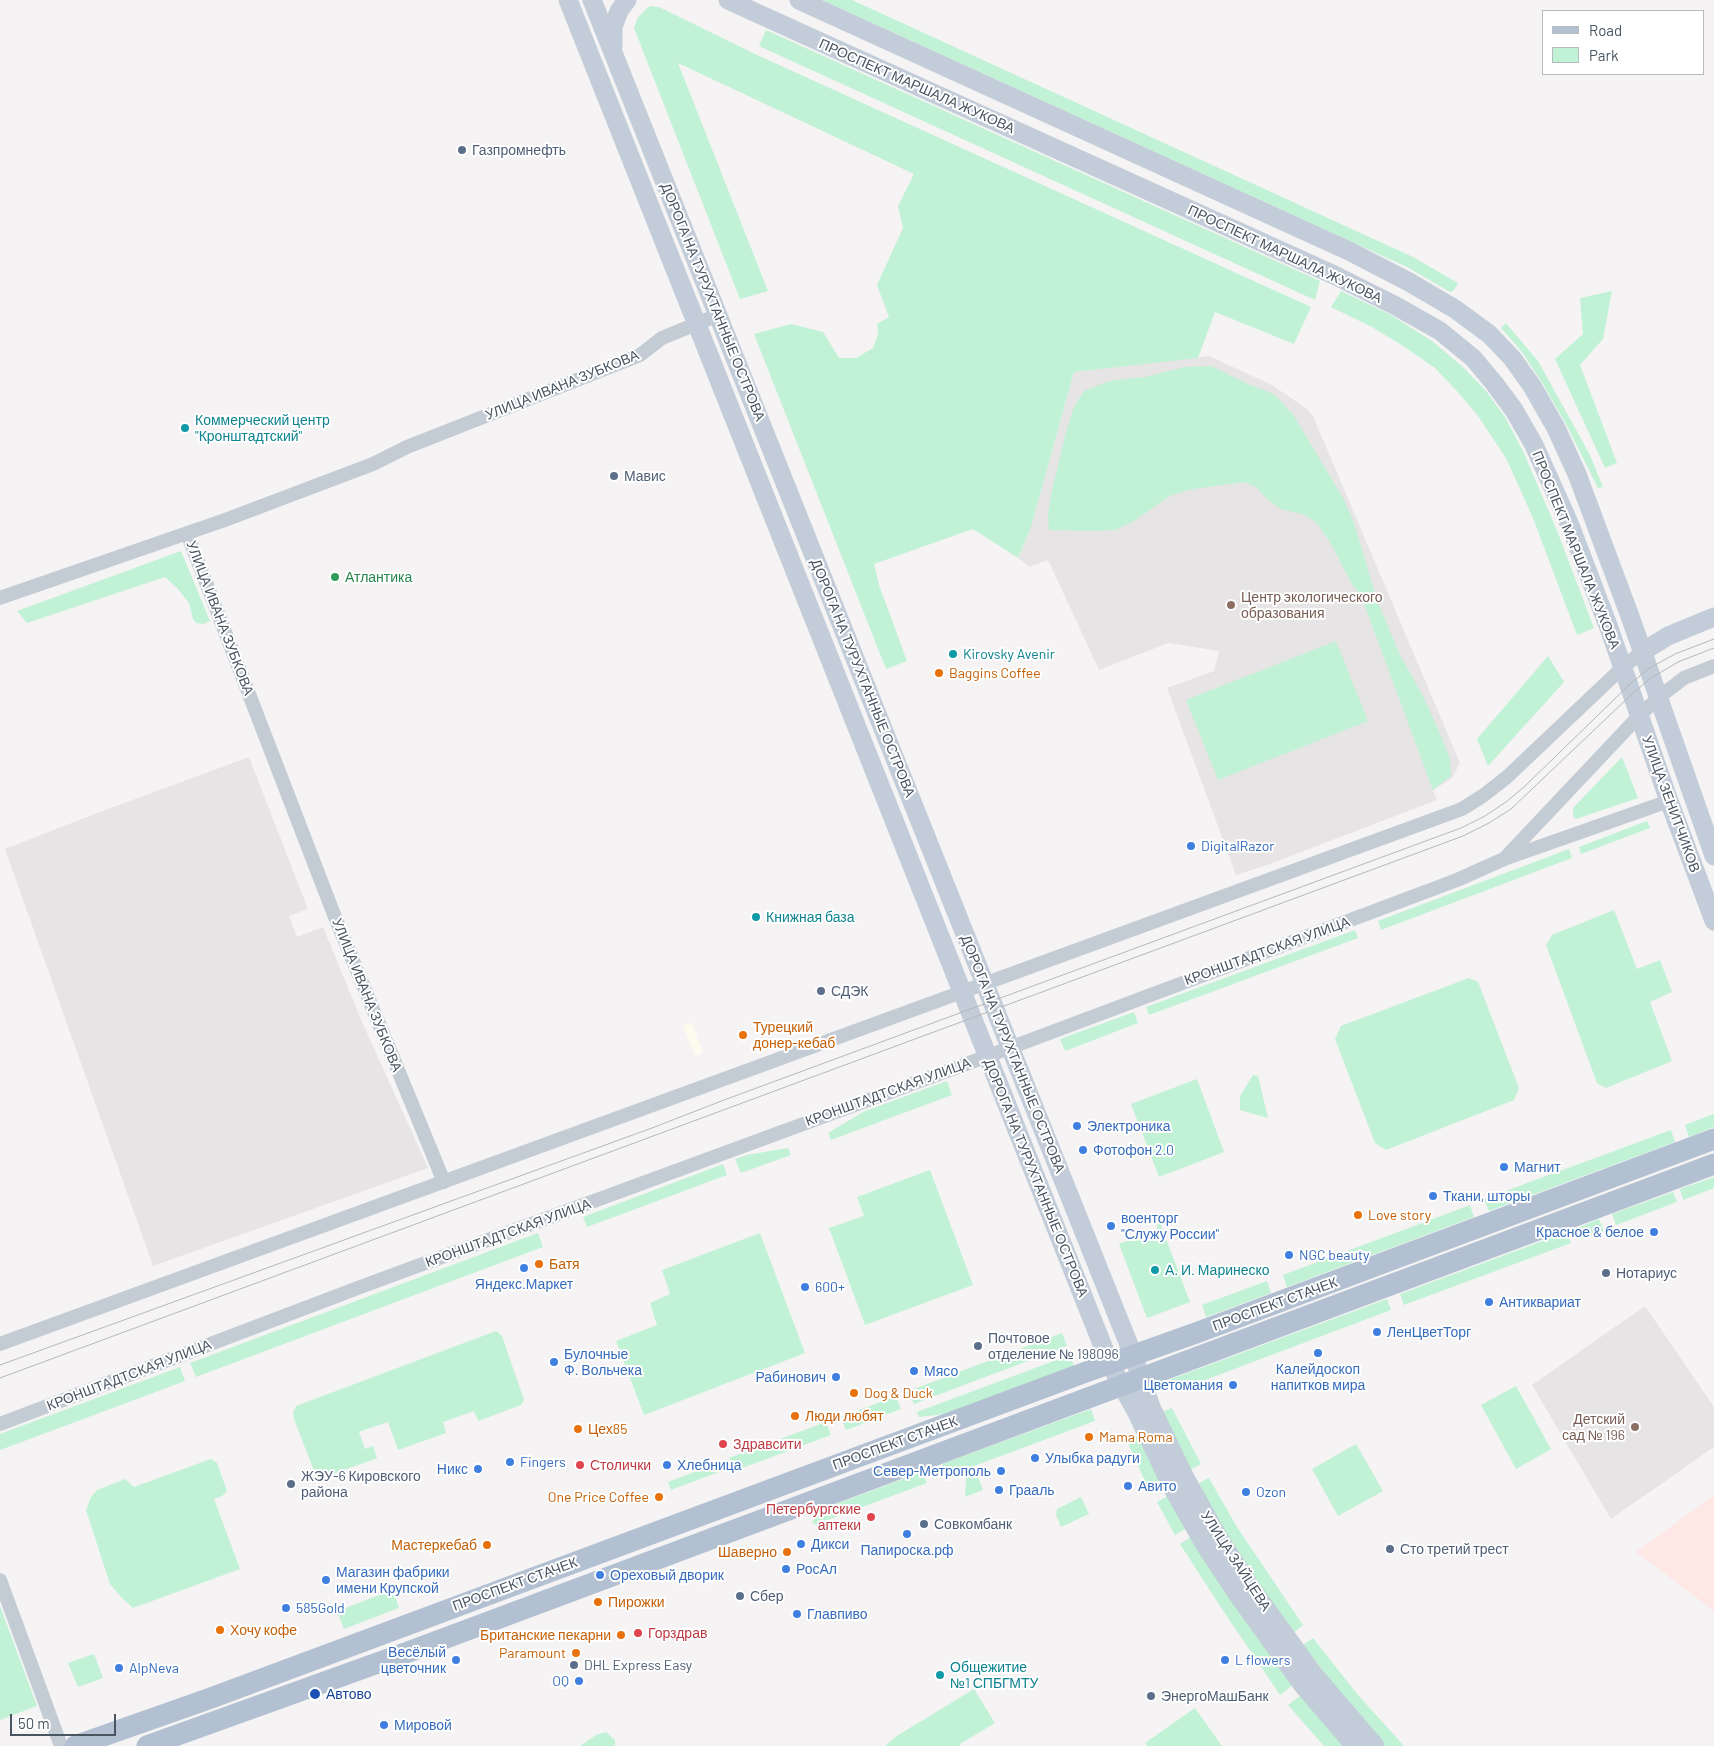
<!DOCTYPE html>
<meta charset="utf-8">
<style>
body{margin:0}
#map{position:relative;width:1714px;height:1746px;overflow:hidden;background:#f5f3f3;font-family:Barlow,sans-serif}
canvas{display:block}
.legend{position:absolute;left:1542px;top:10px;width:162px;height:65px;box-sizing:border-box;background:#fff;border:1px solid #b6bbc0;margin:0;padding:6px 9px;list-style:none;font-size:15px;color:#495561}
.legend li{display:flex;align-items:center;gap:10px;height:25px}
.legend b{width:25px;border:1px solid #b6bbc0}
.scale{position:absolute;left:10px;top:1714px;width:106px;height:22px;box-sizing:border-box;border:2px solid #495561;border-top:0;padding-left:6px;font-size:15px;line-height:18px;white-space:nowrap;color:#495561;-webkit-text-stroke:4px #fff;paint-order:stroke}
</style>
<div id="map">
<canvas width="1714" height="1746"></canvas>
<ul class="legend">
<li><b style="height:6px;background:#b2c0d2"></b>Road</li>
<li><b style="height:14px;background:#c1f2d6"></b>Park</li>
</ul>
<div class="scale">50 m</div>
</div>
<script>
const ctx = document.querySelector('canvas').getContext('2d');
ctx.lineJoin = 'round';
function paint(path, color) { ctx.fillStyle = color; ctx.fill(path, 'evenodd'); }
const toPath = rows => new Path2D(rows.map(r => 'M' + r).join(''));
function trace(path, color, width, dash) { ctx.strokeStyle = color; ctx.lineWidth = width; ctx.lineCap = dash ? 'butt' : 'round'; ctx.setLineDash(dash || []); ctx.stroke(path); }
function drawText(font, color, halo, rows, align = 'center') {
  ctx.font = font + ' Barlow,sans-serif'; ctx.lineWidth = 4; ctx.setLineDash([]); ctx.textBaseline = 'middle'; ctx.strokeStyle = halo; ctx.fillStyle = color; for (const [text, x, y, turn = 0] of rows) {
    ctx.save(); ctx.translate(x, y); ctx.rotate((+turn || 0) * Math.PI / 180); ctx.textAlign = isNaN(turn) ? turn : align; if (halo) ctx.strokeText(text, 0, 0); ctx.fillText(text, 0, 0); ctx.restore();
  }
}
paint(toPath([
 [691,1022,703,1053,695,1056,683,1025]
]), '#fdfaee');
paint(toPath([
 [1209,356,1272,385,1307,409,1313,416,1460,763,1452,778,1433,790,1437,800,1267,865,1236,875,1167,688,1214,671,1219,651,1168,643,1099,670,1048,560,1029,567,1018,558,1031,527,1074,372],
 [249,757,308,909,289,916,297,937,323,927,363,1024,428,1168,153,1266,5,849,92,815],
 [1645,1306,1714,1407,1714,1447,1611,1519,1532,1385]
]), '#e6e4e5');
paint(toPath([
 [1714,1495,1714,1611,1636,1552]
]), '#fde8e5');
paint(toPath([
 [822,0,852,0,1413,257,1458,283,1454,290,1450,292,1407,267],
 [650,6,659,7,755,54,1311,307,1294,344,1215,312,1198,358,1074,372,1031,527,1018,558,973,529,874,564,879,585,907,661,886,669,754,334,791,324,823,332,839,358,856,358,873,348,878,334,877,324,889,317,877,285,903,228,898,206,914,174,678,63,768,291,740,299,634,28,637,19,644,11],
 [766,30,1320,281,1315,300,759,46],
 [1341,291,1391,315,1432,341,1464,368,1486,391,1505,417,1523,451,1556,528,1594,628,1577,635,1533,518,1506,458,1478,416,1456,390,1435,368,1403,346,1372,327,1331,307],
 [1612,291,1603,339,1580,365,1617,463,1605,468,1555,359,1583,334,1580,298],
 [1506,323,1538,361,1590,455,1603,487,1598,488,1566,424,1541,381,1522,352,1501,328],
 [1211,366,1250,385,1274,394,1294,416,1343,498,1354,523,1377,600,1400,655,1424,698,1440,734,1450,758,1451,776,1433,790,1361,596,1352,584,1331,544,1317,523,1305,515,1281,509,1268,500,1256,487,1244,482,1187,490,1170,496,1134,521,1115,530,1091,531,1049,530,1048,513,1052,490,1066,432,1074,407,1084,391,1109,381,1145,377,1185,367],
 [181,551,210,621,203,624,196,623,193,619,189,603,177,588,165,577,27,623,17,611],
 [1336,641,1368,721,1218,780,1186,700],
 [1548,656,1564,682,1488,766,1477,739],
 [1622,757,1638,798,1576,819,1573,816,1573,808],
 [1647,821,1650,828,1581,854,1579,847],
 [1569,849,1572,858,1381,930,1378,921],
 [1614,910,1637,969,1660,960,1672,992,1650,1002,1672,1061,1606,1088,1597,1083,1546,945,1552,935],
 [1355,930,1358,938,1149,1015,1146,1007],
 [1469,978,1478,982,1519,1088,1514,1100,1386,1150,1375,1143,1335,1039,1341,1026],
 [1134,1012,1138,1023,1065,1051,1060,1039],
 [1253,1075,1258,1076,1268,1118,1240,1110,1240,1096],
 [1197,1079,1224,1152,1159,1177,1131,1104],
 [947,1081,952,1095,831,1140,828,1133,865,1111],
 [1714,1114,1714,1127,1689,1137,1685,1125],
 [1671,1130,1675,1142,1489,1211,1484,1199],
 [788,1148,791,1155,741,1173,735,1159,747,1155],
 [723,1164,727,1175,587,1227,583,1217],
 [930,1170,973,1285,865,1325,829,1228,864,1216,857,1197],
 [1714,1177,1714,1188,1683,1200,1680,1189],
 [1673,1192,1677,1202,1616,1225,1612,1214],
 [1470,1205,1474,1217,1287,1287,1283,1275],
 [1599,1219,1604,1231,1581,1239,1577,1228],
 [1160,1223,1190,1302,1147,1318,1119,1244,1157,1229,1157,1224],
 [1567,1232,1571,1243,1404,1305,1400,1294],
 [538,1233,543,1247,196,1377,190,1363],
 [760,1233,805,1353,644,1415,616,1341,657,1325,650,1303,670,1294,662,1270],
 [1267,1281,1271,1293,1206,1317,1202,1305],
 [1387,1299,1391,1310,1176,1391,1171,1379],
 [496,1331,502,1336,524,1400,521,1405,478,1421,474,1411,443,1422,446,1433,398,1450,388,1422,367,1429,359,1432,365,1449,373,1446,377,1458,322,1478,316,1476,294,1419,293,1412,296,1406],
 [1062,1333,1067,1346,914,1404,909,1391],
 [1070,1355,1074,1366,945,1414,919,1417,917,1412],
 [180,1367,185,1381,0,1450,0,1434],
 [1516,1386,1551,1449,1516,1469,1481,1405],
 [896,1396,901,1409,846,1430,841,1417],
 [1172,1408,1201,1464,1190,1470,1162,1412],
 [1091,1409,1095,1421,947,1476,942,1464],
 [826,1422,831,1435,734,1471,729,1458],
 [1139,1435,1161,1483,1149,1490,1127,1441],
 [1356,1444,1383,1491,1338,1516,1312,1469],
 [211,1459,217,1463,227,1491,222,1496,214,1499,240,1569,133,1608,122,1598,110,1584,86,1510,91,1497,97,1490,125,1479,134,1487],
 [718,1463,721,1471,671,1490,668,1482],
 [922,1472,927,1483,814,1525,812,1521,836,1504],
 [977,1474,983,1490,965,1497,966,1478],
 [1209,1478,1237,1527,1303,1625,1293,1633,1257,1583,1226,1533,1197,1484],
 [1168,1496,1186,1529,1175,1535,1157,1502],
 [1081,1497,1089,1514,1061,1527,1056,1515,1057,1509],
 [1191,1537,1293,1685,1280,1695,1220,1606,1180,1544],
 [393,1590,399,1608,344,1629,337,1611],
 [0,1606,37,1706,0,1720],
 [1313,1638,1358,1695,1404,1746,1385,1746,1348,1703,1303,1645],
 [94,1654,103,1678,78,1687,68,1663],
 [974,1689,995,1723,960,1744,961,1746,885,1746,895,1737],
 [1301,1695,1344,1746,1324,1746,1288,1705],
 [1195,1708,1222,1746,1147,1746,1145,1743],
 [606,1732,615,1740,615,1746,580,1746,596,1735]
]), '#c1f2d6');
trace(toPath([
 [187,533,333,912,444,1182],
 [0,598,225,520,373,464,407,447,640,355,662,338,718,315],
 [1507,858,1669,801],
 [0,1344,1462,809,1484,795,1507,777,1623,667,1642,652],
 [0,1424,363,1286,988,1056,1457,880,1504,859,1639,716,1658,698,1684,678,1714,666],
 [0,1580,61,1746]
]), '#c3ccd4', 14);
trace(toPath([
 [568,0,1110,1364,1137,1413,1171,1485,1205,1545,1238,1595,1302,1684,1355,1746],
 [592,0,1133,1355,1151,1407,1185,1478,1218,1537,1251,1588,1314,1675,1375,1746],
 [728,0,1334,275,1396,306,1440,331,1473,358,1494,383,1514,410,1534,445,1569,523,1609,628,1669,801,1714,921],
 [799,0,1349,251,1409,282,1455,309,1489,334,1512,358,1532,386,1556,428,1577,474,1631,619,1714,856],
 [613,47,613,27,619,11,627,0],
 [1642,652,1668,636,1714,617]
]), '#c3cdd9', 19);
trace(toPath([
 [75,1746,211,1698,1086,1372,1196,1333,1714,1139],
 [147,1746,411,1651,1714,1164]
]), '#b2c0d2', 21);
trace(toPath([
 [0,1365,652,1128,724,1100,1461,828,1485,816,1506,802,1524,787,1629,685,1648,669,1675,654,1714,639],
 [0,1378,1463,836,1489,823,1511,809,1632,694,1651,678,1678,662,1714,648]
]), '#b4b7bd', 1);
for (const [x, y, r, color] of [
 [462,150,5,"#5c6f8a"],
 [185,428,5,"#0f9aa8"],
 [614,476,5,"#5c6f8a"],
 [335,577,5,"#2e9e5b"],
 [1231,605,5,"#8d6e63"],
 [953,654,5,"#0f9aa8"],
 [939,673,5,"#e8710a"],
 [1191,846,5,"#3f7fe0"],
 [756,917,5,"#0f9aa8"],
 [821,991,5,"#5c6f8a"],
 [743,1035,5,"#e8710a"],
 [1077,1126,5,"#3f7fe0"],
 [1083,1150,5,"#3f7fe0"],
 [1504,1167,5,"#3f7fe0"],
 [1433,1196,5,"#3f7fe0"],
 [1358,1215,5,"#e8710a"],
 [1111,1226,5,"#3f7fe0"],
 [1654,1232,5,"#3f7fe0"],
 [1289,1255,5,"#3f7fe0"],
 [539,1264,5,"#e8710a"],
 [524,1268,5,"#3f7fe0"],
 [1155,1270,5,"#0f9aa8"],
 [1606,1273,5,"#5c6f8a"],
 [805,1287,5,"#3f7fe0"],
 [1489,1302,5,"#3f7fe0"],
 [1377,1332,5,"#3f7fe0"],
 [978,1346,5,"#5c6f8a"],
 [1318,1353,5,"#3f7fe0"],
 [554,1362,5,"#3f7fe0"],
 [914,1371,5,"#3f7fe0"],
 [836,1377,5,"#3f7fe0"],
 [1233,1385,5,"#3f7fe0"],
 [854,1393,5,"#e8710a"],
 [795,1416,5,"#e8710a"],
 [1635,1427,5,"#8d6e63"],
 [578,1429,5,"#e8710a"],
 [1089,1437,5,"#e8710a"],
 [723,1444,5,"#e0444e"],
 [1035,1458,5,"#3f7fe0"],
 [510,1462,5,"#3f7fe0"],
 [580,1465,5,"#e0444e"],
 [667,1465,5,"#3f7fe0"],
 [478,1469,5,"#3f7fe0"],
 [1001,1471,5,"#3f7fe0"],
 [291,1484,5,"#5c6f8a"],
 [1128,1486,5,"#3f7fe0"],
 [999,1490,5,"#3f7fe0"],
 [1246,1492,5,"#3f7fe0"],
 [659,1497,5,"#e8710a"],
 [871,1517,5,"#e0444e"],
 [924,1524,5,"#5c6f8a"],
 [907,1534,5,"#3f7fe0"],
 [801,1544,5,"#3f7fe0"],
 [487,1545,5,"#e8710a"],
 [1390,1549,5,"#5c6f8a"],
 [787,1552,5,"#e8710a"],
 [786,1569,5,"#3f7fe0"],
 [600,1575,5,"#3f7fe0"],
 [326,1580,5,"#3f7fe0"],
 [740,1596,5,"#5c6f8a"],
 [598,1602,5,"#e8710a"],
 [286,1608,5,"#3f7fe0"],
 [797,1614,5,"#3f7fe0"],
 [220,1630,5,"#e8710a"],
 [638,1633,5,"#e0444e"],
 [621,1635,5,"#e8710a"],
 [576,1653,5,"#e8710a"],
 [456,1660,5,"#3f7fe0"],
 [1225,1660,5,"#3f7fe0"],
 [574,1665,5,"#5c6f8a"],
 [119,1668,5,"#3f7fe0"],
 [940,1675,5,"#0f9aa8"],
 [579,1681,5,"#3f7fe0"],
 [315,1694,6,"#1a4fb4"],
 [1151,1696,5,"#5c6f8a"],
 [384,1725,5,"#3f7fe0"]
]) { const dot = new Path2D(); dot.arc(x, y, r, 0, 2 * Math.PI); ctx.fillStyle = color; ctx.fill(dot); trace(dot, '#fff', 2); }
drawText('14px', '#495561', '#fff', [
 ["ПРОСПЕКТ МАРШАЛА ЖУКОВА",917,86,24],
 ["ПРОСПЕКТ МАРШАЛА ЖУКОВА",1285,254,25],
 ["ДОРОГА НА ТУРУХТАННЫЕ ОСТРОВА",713,302,68],
 ["УЛИЦА ИВАНА ЗУБКОВА",562,385,-22],
 ["ПРОСПЕКТ МАРШАЛА ЖУКОВА",1576,550,68],
 ["УЛИЦА ИВАНА ЗУБКОВА",220,618,69],
 ["ДОРОГА НА ТУРУХТАННЫЕ ОСТРОВА",863,678,68],
 ["УЛИЦА ЗЕНИТЧИКОВ",1671,804,70],
 ["КРОНШТАДТСКАЯ УЛИЦА",1267,951,-20],
 ["УЛИЦА ИВАНА ЗУБКОВА",367,995,68],
 ["ДОРОГА НА ТУРУХТАННЫЕ ОСТРОВА",1013,1054,68],
 ["КРОНШТАДТСКАЯ УЛИЦА",888,1092,-20],
 ["ДОРОГА НА ТУРУХТАННЫЕ ОСТРОВА",1036,1178,68],
 ["КРОНШТАДТСКАЯ УЛИЦА",508,1233,-20],
 ["ПРОСПЕКТ СТАЧЕК",1275,1304,-20],
 ["КРОНШТАДТСКАЯ УЛИЦА",129,1375,-21],
 ["ПРОСПЕКТ СТАЧЕК",895,1443,-20],
 ["УЛИЦА ЗАЙЦЕВА",1236,1561,57],
 ["ПРОСПЕКТ СТАЧЕК",515,1584,-20]
]);
drawText('14px', '#4e5e75', '#fff', [
 ["Газпромнефть",472,150],
 ["Мавис",624,476],
 ["СДЭК",831,991],
 ["Нотариус",1616,1273],
 ["Почтовое",988,1338],
 ["отделение № 198096",988,1354],
 ["ЖЭУ-6 Кировского",301,1476],
 ["района",301,1492],
 ["Совкомбанк",934,1524],
 ["Сто третий трест",1400,1549],
 ["Сбер",750,1596],
 ["DHL Express Easy",584,1665],
 ["ЭнергоМашБанк",1161,1696]
], 'left');
drawText('14px', '#0d838f', '#fff', [
 ["Коммерческий центр",195,420],
 ["\"Кронштадтский\"",195,436],
 ["Kirovsky Avenir",963,654],
 ["Книжная база",766,917],
 ["А. И. Маринеско",1165,1270],
 ["Общежитие",950,1667],
 ["№1 СПБГМТУ",950,1683]
], 'left');
drawText('14px', '#27864d', '#fff', [
 ["Атлантика",345,577]
], 'left');
drawText('14px', '#785e54', '#fff', [
 ["Центр экологического",1241,597],
 ["образования",1241,613],
 ["Детский",1625,1419,"right"],
 ["сад № 196",1625,1435,"right"]
], 'left');
drawText('14px', '#c56008', '#fff', [
 ["Baggins Coffee",949,673],
 ["Турецкий",753,1027],
 ["донер-кебаб",753,1043],
 ["Love story",1368,1215],
 ["Батя",549,1264],
 ["Dog & Duck",864,1393],
 ["Люди любят",805,1416],
 ["Цех85",588,1429],
 ["Mama Roma",1099,1437],
 ["One Price Coffee",649,1497,"right"],
 ["Мастеркебаб",477,1545,"right"],
 ["Шаверно",777,1552,"right"],
 ["Пирожки",608,1602],
 ["Хочу кофе",230,1630],
 ["Британские пекарни",611,1635,"right"],
 ["Paramount",566,1653,"right"]
], 'left');
drawText('14px', '#366cbe', '#fff', [
 ["DigitalRazor",1201,846],
 ["Электроника",1087,1126],
 ["Фотофон 2.0",1093,1150],
 ["Магнит",1514,1167],
 ["Ткани, шторы",1443,1196],
 ["военторг",1121,1218],
 ["\"Служу России\"",1121,1234],
 ["Красное & белое",1644,1232,"right"],
 ["NGC beauty",1299,1255],
 ["Яндекс.Маркет",524,1284,"center"],
 ["600+",815,1287],
 ["Антиквариат",1499,1302],
 ["ЛенЦветТорг",1387,1332],
 ["Булочные",564,1354],
 ["Ф. Вольчека",564,1370],
 ["Калейдоскоп",1318,1369,"center"],
 ["напитков мира",1318,1385,"center"],
 ["Мясо",924,1371],
 ["Рабинович",826,1377,"right"],
 ["Цветомания",1223,1385,"right"],
 ["Улыбка радуги",1045,1458],
 ["Fingers",520,1462],
 ["Хлебница",677,1465],
 ["Никс",468,1469,"right"],
 ["Север-Метрополь",991,1471,"right"],
 ["Авито",1138,1486],
 ["Грааль",1009,1490],
 ["Ozon",1256,1492],
 ["Дикси",811,1544],
 ["Папироска.рф",907,1550,"center"],
 ["РосАл",796,1569],
 ["Магазин фабрики",336,1572],
 ["имени Крупской",336,1588],
 ["Ореховый дворик",610,1575],
 ["585Gold",296,1608],
 ["Главпиво",807,1614],
 ["Весёлый",446,1652,"right"],
 ["цветочник",446,1668,"right"],
 ["L flowers",1235,1660],
 ["AlpNeva",129,1668],
 ["OQ",569,1681,"right"],
 ["Мировой",394,1725]
], 'left');
drawText('14px', '#be3a42', '#fff', [
 ["Здравсити",733,1444],
 ["Столички",590,1465],
 ["Петербургские",861,1509,"right"],
 ["аптеки",861,1525,"right"],
 ["Горздрав",648,1633]
], 'left');
drawText('14px', '#164399', '#fff', [
 ["Автово",326,1694]
], 'left');
</script>
